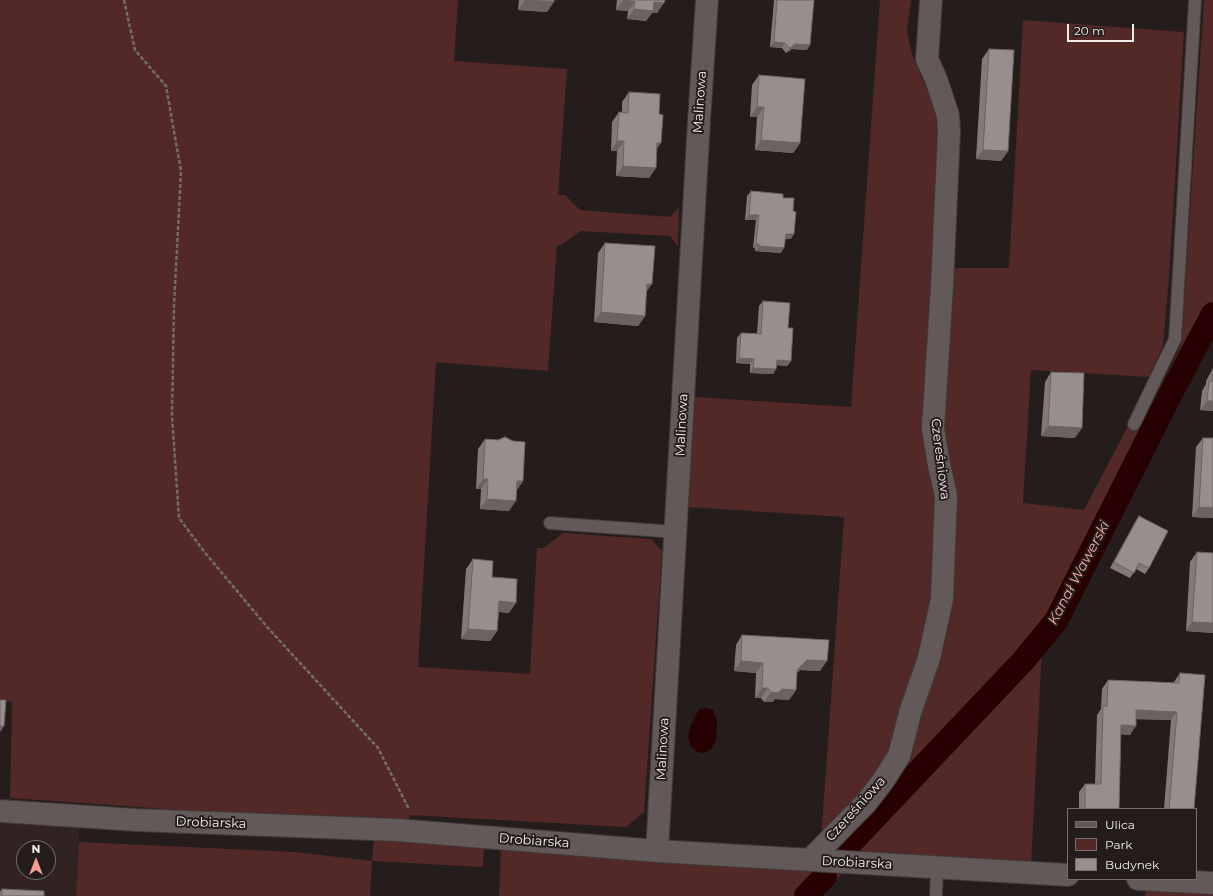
<!DOCTYPE html>
<meta charset="utf-8">
<style>
body{margin:0}
#map{position:relative;width:1213px;height:896px;overflow:hidden;background:#241d1c;font-family:Montserrat,sans-serif}
canvas{display:block}
.legend{position:absolute;left:1067px;top:808px;width:130px;height:72px;box-sizing:border-box;background:#241d1c;border:1px solid #76706f;margin:0;padding:5px 7px;list-style:none;font-size:12px;color:#f2edec}
.legend li{display:flex;align-items:center;gap:8px;height:20px}
.legend b{width:20px;border:1px solid #76706f}
.north{position:absolute;left:16px;top:840px;width:40px;height:40px;box-sizing:border-box;background:#241d1c;border:1px solid #76706f;border-radius:50%;rotate:0deg;font-size:11px;font-weight:700;line-height:16px;text-align:center;color:#f2edec}
.north::after{content:'';display:block;margin:auto;width:14px;height:18px;background:#f59c92;clip-path:polygon(50% 0,100% 100%,50% 72%,0 100%)}
.scale{position:absolute;left:1067px;top:24px;width:67px;height:18px;box-sizing:border-box;border:2px solid #f2edec;border-top:0;padding-left:5px;font-size:12px;line-height:14px;white-space:nowrap;color:#f2edec;-webkit-text-stroke:3px #241d1c;paint-order:stroke}
</style>
<div id="map">
<canvas width="1213" height="896"></canvas>
<ul class="legend">
<li><b style="height:5px;background:#625958"></b>Ulica</li>
<li><b style="height:11px;background:#522926"></b>Park</li>
<li><b style="height:11px;background:#988e8c"></b>Budynek</li>
</ul>
<div class="north">N</div>
<div class="scale">20 m</div>
</div>
<script>
const ctx = document.querySelector('canvas').getContext('2d');
ctx.lineJoin = 'round';
function paint(path, color) { ctx.fillStyle = color; ctx.fill(path, 'evenodd'); }
const toPath = rows => new Path2D(rows.map(r => 'M' + r).join(''));
function trace(path, color, width, dash) { ctx.strokeStyle = color; ctx.lineWidth = width; ctx.lineCap = dash ? 'butt' : 'round'; ctx.setLineDash(dash || []); ctx.stroke(path); }
function drawText(font, color, halo, rows, align = 'center') {
  ctx.font = font + ' Montserrat,sans-serif'; ctx.lineWidth = 4; ctx.setLineDash([]); ctx.textBaseline = 'middle'; ctx.strokeStyle = halo; ctx.fillStyle = color; for (const [text, x, y, turn = 0] of rows) {
    ctx.save(); ctx.translate(x, y); ctx.rotate((+turn || 0) * Math.PI / 180); ctx.textAlign = isNaN(turn) ? turn : align; if (halo) ctx.strokeText(text, 0, 0); ctx.fillText(text, 0, 0); ctx.restore();
  }
}
paint(toPath([
 [0,815,79,820,79,842,76,896,0,896],
 [24,848,48,848,48,872,24,872]
]), '#312321');
paint(toPath([
 [0,0,458,0,454,61,567,69,558,195,565,195,580,210,670,217,679,207,678,246,670,236,581,231,561,245,557,245,548,371,436,362,418,667,530,674,537,548,544,548,563,533,651,539,662,551,644,812,626,827,410,815,407,826,10,798,12,702,0,701],
 [880,0,911,0,907,31,912,55,938,114,925,421,939,493,932,617,885,767,821,839,844,517,688,507,695,397,851,407],
 [1204,0,1213,0,1213,331,1061,627,1042,648,1031,866,830,851,910,762,907,747,944,624,941,434,949,268,1009,268,1023,20,1184,32,1169,278,1163,345,1150,377,1031,370,1023,503,1084,510,1129,424,1139,429,1181,346],
 [374,839,484,848,483,867,372,861,370,896,76,896,79,842,295,852,372,861],
 [501,849,843,872,822,896,499,896],
 [1146,888,1213,892,1213,896,1145,896]
]), '#522926');
paint(toPath([
 [706,708,713,710,717,721,716,740,712,748,708,751,702,753,696,751,691,747,688,737,690,727,699,709]
]), '#270001');
trace(toPath([
 [846,848,1023,661,1056,621,1170,395,1213,314],
 [806,896,825,876]
]), '#270001', 24);
const lane = toPath([
 [1134,424,1175,339,1195,0],
 [550,523,676,532],
 [936,896,937,867]
]);
const street = toPath([
 [0,811,136,820,397,830,657,851,1068,875],
 [657,851,699,121,707,0],
 [810,860,866,803,883,781,899,756,910,713,929,658,942,599,946,496,939,465,933,428,942,287,949,131,948,115,936,79,927,59,931,0],
 [1138,879,1213,883]
]);
trace(lane, '#3f3a39', 14);
trace(street, '#3f3a39', 24);
trace(toPath([
 [124,0,135,50,166,86,181,171,174,306,172,416,179,518,206,554,268,628,378,748,409,809]
]), '#736d6c', 2.5, [4, 2]);
trace(lane, '#625958', 12);
trace(street, '#625958', 22);
paint(toPath([
 [519,0,554,0,547,12,518,10],
 [617,0,665,0,657,13,652,13,646,21,627,19,628,11,616,10],
 [774,0,814,0,807,50,792,49,786,53,782,48,770,47],
 [989,49,1008,151,1001,161,976,159,982,59],
 [759,75,800,143,793,153,755,150,757,117,750,117,752,85],
 [629,92,657,149,649,178,616,176,617,151,611,151,612,122,619,112,622,112,622,102],
 [751,191,783,198,791,239,785,239,781,253,755,251,755,248,753,248,756,220,745,220,747,196],
 [605,243,646,293,645,316,638,326,594,322,598,253],
 [763,301,788,328,791,361,787,366,777,365,776,369,773,374,750,373,750,364,736,363,737,338,741,333,757,333,759,306],
 [1213,368,1213,411,1200,410,1202,391,1206,384,1206,381],
 [1051,372,1075,438,1041,436,1045,382],
 [1203,438,1213,438,1213,518,1192,517,1196,447],
 [485,439,523,481,517,490,509,511,480,509,481,489,476,489,478,449],
 [1139,516,1149,568,1145,574,1136,569,1130,578,1110,568,1135,522],
 [1197,552,1213,633,1186,631,1190,562],
 [473,559,492,577,509,613,499,612,497,631,490,641,461,639,466,569],
 [742,635,820,671,800,670,797,673,796,690,789,700,775,699,772,702,764,702,761,698,755,698,756,673,734,671,736,645],
 [1180,673,1194,809,1164,809,1171,720,1136,719,1130,735,1121,734,1119,809,1079,809,1079,792,1085,784,1095,784,1097,715,1101,709,1102,689,1108,680,1174,683,1174,682],
 [2,889,44,896,0,896,0,892]
]), '#837a78');
paint(toPath([
 [525,0,554,2,547,12,518,10],
 [623,0,635,2,628,11,616,10],
 [654,2,664,3,657,13,652,13,646,21,627,19,634,9],
 [774,42,785,43,782,48,770,47],
 [795,44,810,45,807,50,792,49,786,53,790,48],
 [757,107,764,107,757,117,750,117],
 [761,140,800,143,793,153,755,150],
 [617,141,624,141,617,151,611,151],
 [657,143,661,143,654,153],
 [983,150,1008,151,1001,161,976,159],
 [623,166,656,168,649,178,616,176],
 [749,215,759,215,756,220,745,220],
 [786,234,794,234,791,239,782,239],
 [756,244,759,244,755,248,753,248],
 [759,246,784,248,781,253,755,251],
 [647,284,652,284,645,294],
 [601,312,645,316,638,326,594,322],
 [739,358,754,359,750,364,736,363],
 [777,360,791,361,787,366,773,365],
 [753,368,776,369,773,374,750,373],
 [1207,401,1213,401,1213,411,1200,410],
 [1048,426,1082,428,1075,438,1041,436],
 [483,479,488,479,481,489,476,489],
 [517,481,523,481,516,491],
 [487,499,516,501,509,511,480,509],
 [1199,507,1213,508,1213,518,1192,517],
 [499,601,516,603,509,613,492,611],
 [1192,622,1213,623,1213,633,1186,631],
 [468,629,497,631,490,641,461,639],
 [807,660,827,661,820,671,800,670,790,680,797,670],
 [741,661,763,663,756,673,734,671],
 [762,688,768,688,761,698,755,698],
 [782,689,796,690,789,700,775,699,772,702,764,702,771,692],
 [1136,710,1177,712,1171,720,1130,719],
 [1121,725,1136,726,1130,735,1115,734],
 [0,726,4,726,0,732]
]), '#6a6362');
const building = toPath([
 [525,0,554,0,554,2,525,0],
 [623,0,665,0,664,3,654,2,653,11,634,9,635,2,623,0],
 [777,0,814,0,810,45,795,44,790,48,785,43,774,42,777,0],
 [989,49,1014,50,1008,151,983,150,989,49],
 [759,75,805,79,800,143,761,140,764,107,757,107,759,75],
 [629,92,660,94,659,114,663,115,661,143,657,143,656,168,623,166,624,141,617,141,619,112,628,113,629,92],
 [751,191,783,194,783,198,794,198,793,211,796,212,794,234,786,234,784,248,759,246,759,244,756,244,759,215,749,215,751,191],
 [605,243,655,246,652,284,647,284,645,316,601,312,605,243],
 [763,301,790,303,788,328,793,328,791,361,777,360,776,369,753,368,754,359,739,358,741,333,761,334,763,301],
 [1051,372,1084,373,1082,428,1048,426,1051,372],
 [1213,374,1213,401,1207,401,1209,381,1213,381,1213,374],
 [505,437,513,441,525,442,523,481,517,481,516,501,487,499,488,479,483,479,485,439,498,440,505,437],
 [1203,438,1213,438,1213,508,1199,507,1203,438],
 [1139,516,1168,531,1149,568,1139,563,1134,573,1114,562,1139,516],
 [1197,552,1213,553,1213,623,1192,622,1197,552],
 [473,559,493,561,492,577,517,579,516,603,499,601,497,631,468,629,473,559],
 [742,635,829,640,827,661,807,660,797,670,796,690,782,689,778,693,771,692,768,688,762,688,763,663,741,661,742,635],
 [1180,673,1205,675,1194,809,1169,809,1177,712,1136,710,1136,726,1121,725,1119,809,1085,809,1085,784,1101,784,1103,706,1107,706,1108,680,1179,683,1180,673],
 [0,700,6,700,4,726,0,726,0,700],
 [2,889,44,891,44,896,2,896,2,889]
]);
paint(building, '#988e8c');
trace(building, '#6a6362', 1);
drawText('13px', '#f2edec', '#241d1c', [
 ["Malinowa",700,102,-86],
 ["Malinowa",682,425,-87],
 ["Czereśniowa",940,459,83],
 ["Malinowa",663,749,-87],
 ["Czereśniowa",856,809,-48],
 ["Drobiarska",211,823,2],
 ["Drobiarska",534,841,4],
 ["Drobiarska",857,863,3]
]);
drawText('italic 14px', '#faaba2', '#241d1c', [
 ["Kanał Wawerski",1079,573,-62]
]);
</script>
